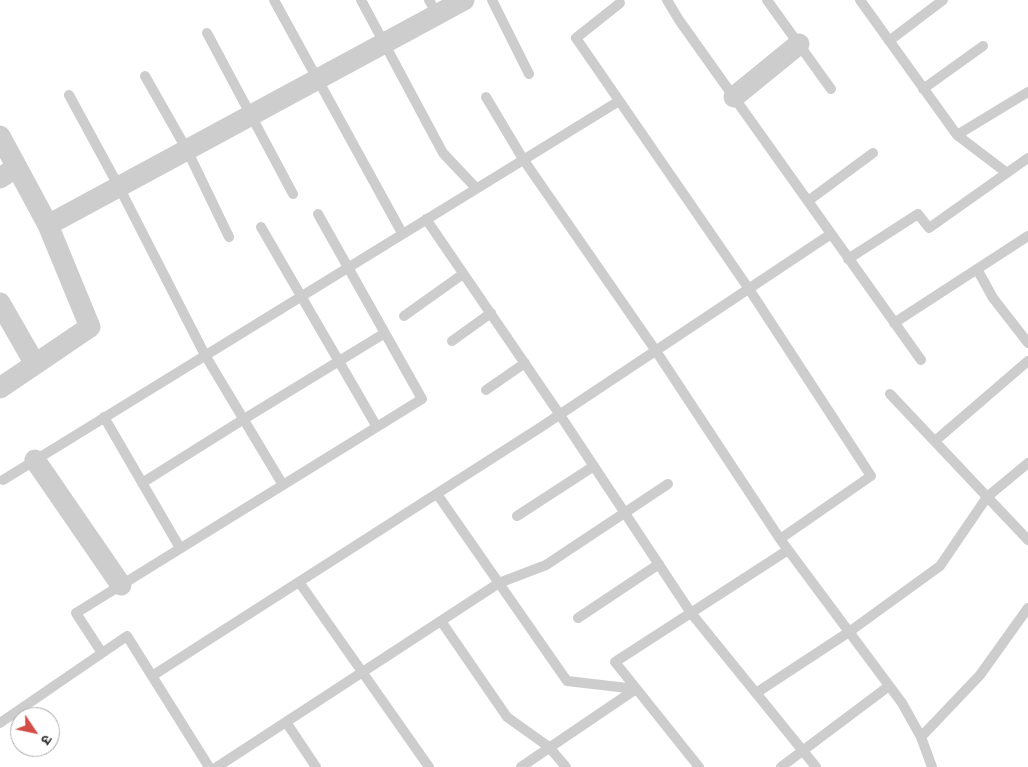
<!DOCTYPE html>
<meta charset="utf-8">
<style>
body{margin:0}
#map{position:relative;width:1028px;height:767px;overflow:hidden;background:#fff;font-family:Arial,"Noto Sans Devanagari",sans-serif}
canvas{display:block}
.north{position:absolute;left:10px;top:707px;width:50px;height:50px;box-sizing:border-box;background:#fff;border:1px solid #acacac;border-radius:50%;rotate:124deg;font-size:14px;font-weight:700;line-height:20px;text-align:center;color:#303030}
.north::after{content:'';display:block;margin:auto;width:18px;height:22px;background:#d34c47;clip-path:polygon(50% 0,100% 100%,50% 72%,0 100%)}
</style>
<div id="map">
<canvas width="1028" height="767"></canvas>
<div class="north">उ</div>
</div>
<script>
const ctx = document.querySelector('canvas').getContext('2d');
ctx.lineJoin = 'round';
const toPath = rows => new Path2D(rows.map(r => 'M' + r).join(''));
function trace(path, color, width, dash) { ctx.strokeStyle = color; ctx.lineWidth = width; ctx.lineCap = dash ? 'butt' : 'round'; ctx.setLineDash(dash || []); ctx.stroke(path); }
trace(toPath([
 [274,0,402,233],
 [361,0,443,153,476,188],
 [429,0,437,14],
 [492,0,529,74],
 [667,0,679,20,921,360],
 [767,0,831,89],
 [860,0,957,135,1028,92],
 [620,3,576,38,749,289,871,476,780,539],
 [207,33,293,194],
 [889,41,943,0],
 [145,76,187,150,229,237],
 [923,89,983,46],
 [69,95,119,187,205,355,283,485],
 [486,97,523,159,656,351,780,539,902,703,921,737,932,767],
 [957,135,1007,173],
 [808,201,873,153],
 [426,219,560,415,691,613,816,767],
 [261,227,377,427],
 [848,259,918,214,929,228,1028,158],
 [977,269,993,298,1028,343],
 [404,316,463,274],
 [894,323,1028,236],
 [452,341,491,313],
 [486,390,525,363],
 [890,394,1028,540],
 [104,417,180,548],
 [935,441,1028,361],
 [3,480,619,101],
 [142,483,244,419,385,333],
 [437,494,567,681,636,689],
 [517,516,594,466],
 [299,582,429,767],
 [578,618,659,564],
 [441,621,507,717,549,747,566,767],
 [102,653,76,613,422,399,318,214],
 [152,676,541,427,831,234],
 [756,693,849,632,940,566,987,497,1028,463],
 [286,722,316,767],
 [0,723,127,636,209,767],
 [921,737,980,675,1028,608],
 [217,767,499,583,546,565,668,484],
 [521,767,636,689],
 [699,767,615,662,788,550],
 [781,767,889,686]
]), '#cdcdcd', 10);
trace(toPath([
 [734,97,799,44],
 [0,136,48,225,90,327,0,388],
 [0,178,17,167],
 [48,225,464,0],
 [0,303,35,364],
 [35,460,121,585]
]), '#cdcdcd', 21);
</script>
